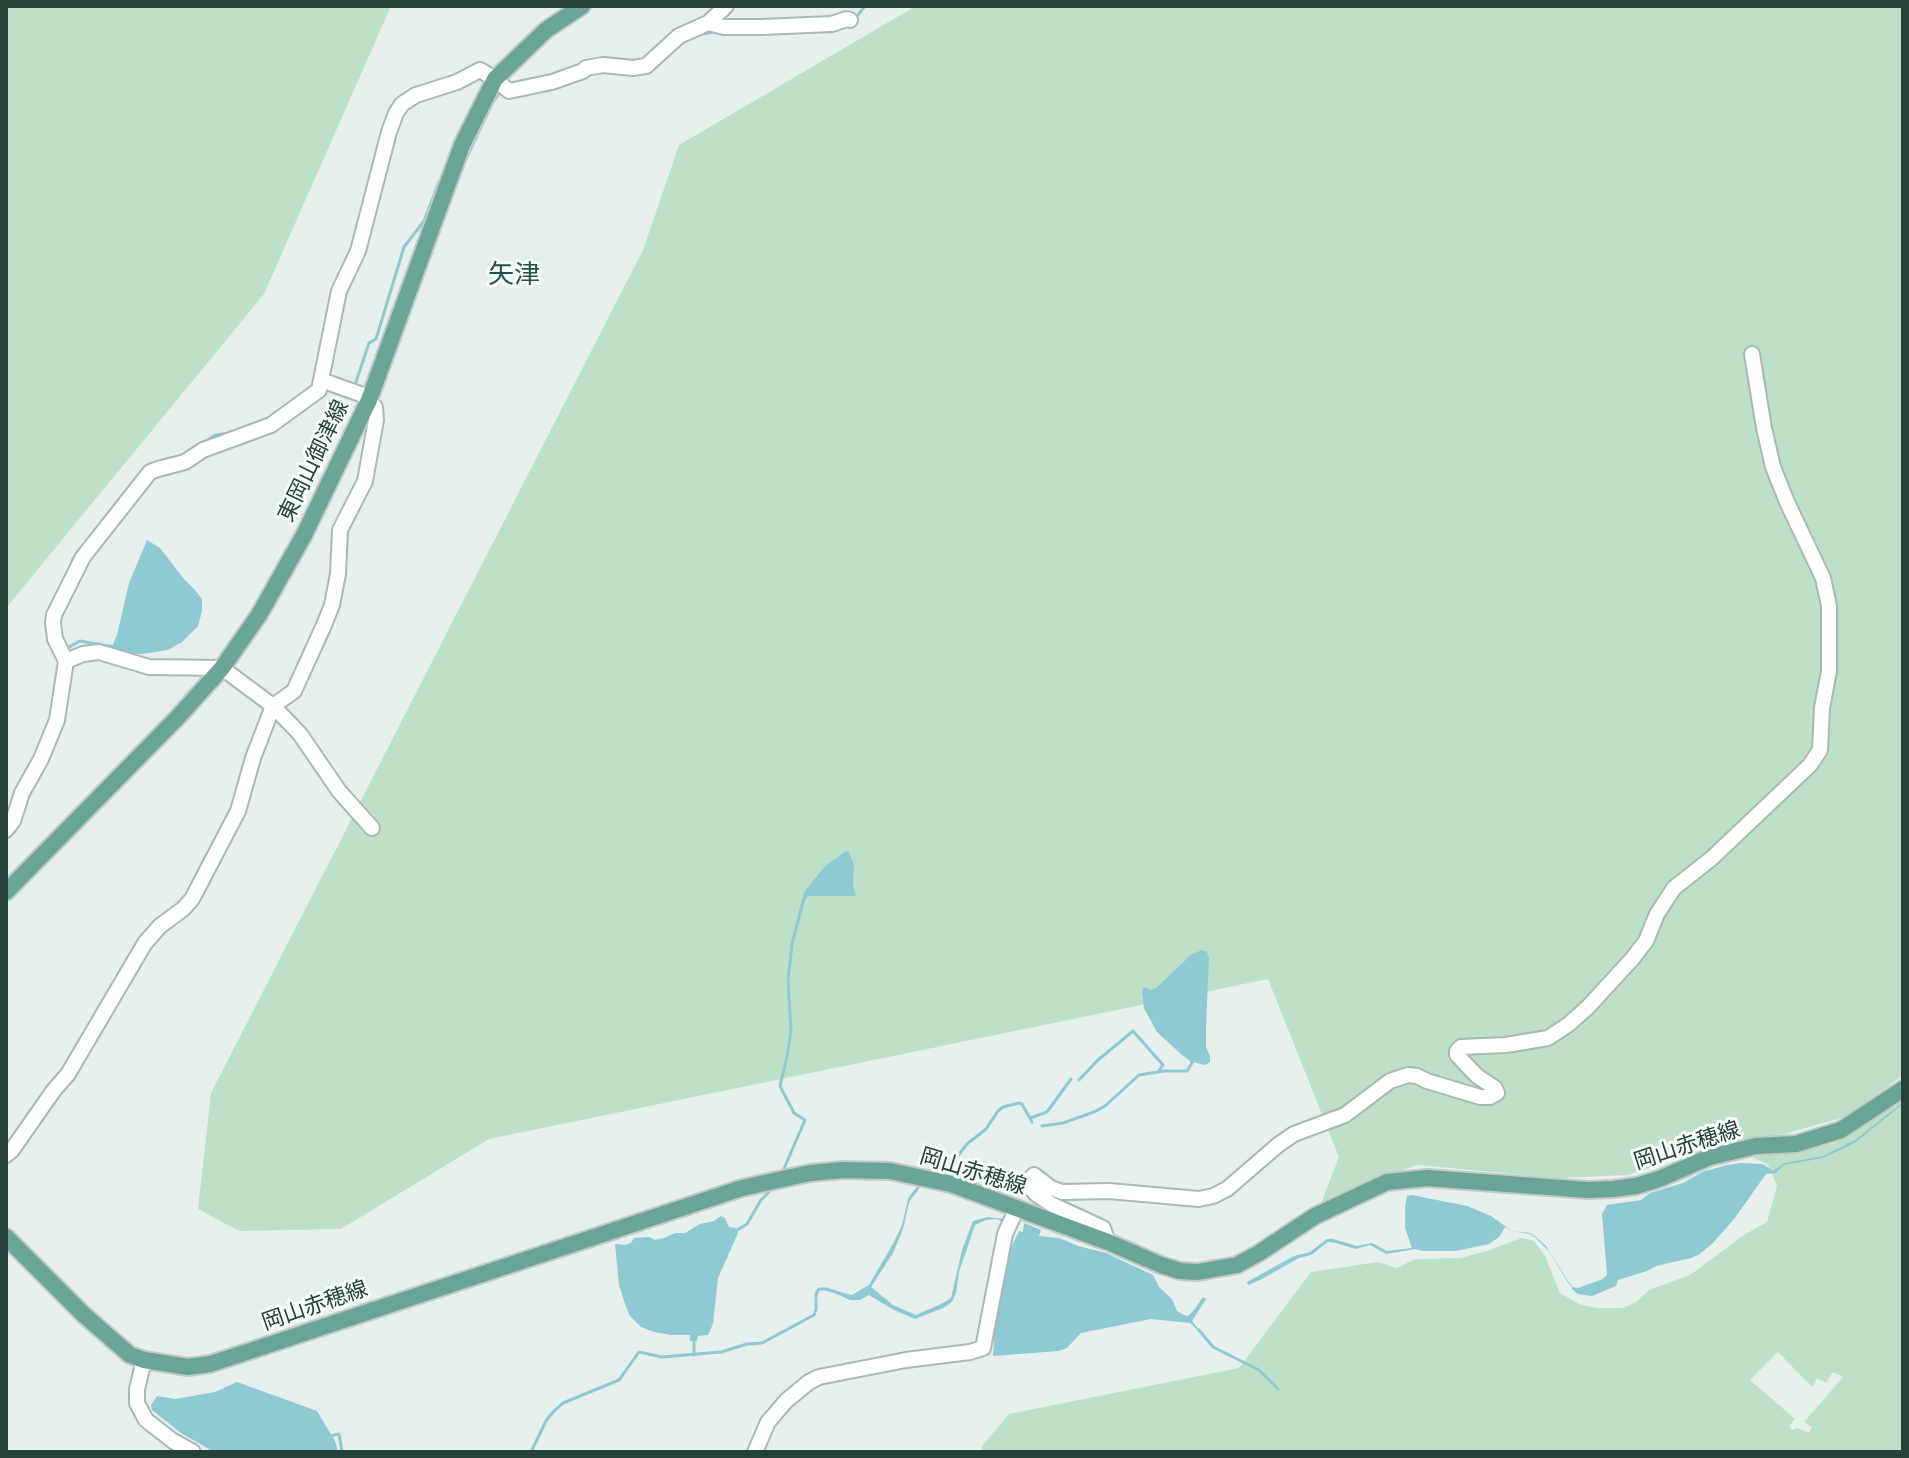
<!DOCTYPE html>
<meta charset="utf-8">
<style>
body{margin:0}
#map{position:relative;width:1909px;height:1458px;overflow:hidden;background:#e6efeb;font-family:Montserrat,sans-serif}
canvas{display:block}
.frame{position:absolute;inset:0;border:8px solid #24423a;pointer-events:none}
</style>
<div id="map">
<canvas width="1909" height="1458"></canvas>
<div class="frame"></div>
</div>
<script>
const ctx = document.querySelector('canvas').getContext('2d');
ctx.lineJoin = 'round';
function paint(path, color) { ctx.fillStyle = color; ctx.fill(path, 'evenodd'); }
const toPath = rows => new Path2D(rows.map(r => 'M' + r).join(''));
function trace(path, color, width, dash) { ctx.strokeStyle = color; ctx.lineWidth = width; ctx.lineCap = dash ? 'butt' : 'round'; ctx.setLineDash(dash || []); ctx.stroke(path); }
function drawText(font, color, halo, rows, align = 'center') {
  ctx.font = font + ' Montserrat,"Noto Sans JP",sans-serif'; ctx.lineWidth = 6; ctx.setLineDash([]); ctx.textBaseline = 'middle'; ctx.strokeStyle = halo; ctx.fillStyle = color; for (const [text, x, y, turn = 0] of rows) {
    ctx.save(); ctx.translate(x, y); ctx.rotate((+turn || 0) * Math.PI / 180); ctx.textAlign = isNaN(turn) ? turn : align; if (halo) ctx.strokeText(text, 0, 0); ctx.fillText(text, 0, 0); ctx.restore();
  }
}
paint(toPath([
 [6,6,391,6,264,294,6,608],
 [916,6,1903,6,1903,1075,1848,1116,1784,1134,1712,1144,1664,1163,1627,1175,1557,1178,1416,1165,1321,1203,1339,1157,1268,979,489,1139,341,1229,239,1231,198,1209,211,1093,643,250,679,145],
 [1903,1099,1903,1452,981,1452,982,1446,1009,1414,1239,1368,1311,1272,1378,1262,1397,1268,1415,1259,1461,1258,1490,1250,1521,1238,1534,1241,1545,1256,1560,1293,1581,1305,1597,1308,1623,1308,1636,1302,1649,1290,1690,1275,1744,1235,1767,1222,1777,1186,1768,1165,1750,1156,1801,1150,1836,1143],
 [1778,1352,1812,1387,1817,1378,1826,1383,1833,1372,1843,1377,1804,1422,1812,1427,1809,1433,1797,1428,1792,1430,1789,1426,1795,1419,1750,1380]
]), '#bfe0c8');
paint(toPath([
 [147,540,160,548,184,579,195,590,202,599,202,611,198,626,182,642,168,650,142,654,123,653,112,650,113,644,117,635,129,583],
 [846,851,849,852,854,866,853,884,856,896,808,896,805,900,803,895,805,891,825,866],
 [1202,950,1207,952,1209,958,1206,1027,1206,1047,1210,1056,1210,1062,1205,1065,1192,1062,1182,1055,1157,1032,1144,1008,1142,991,1144,987,1151,990,1156,988,1192,954],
 [1903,1102,1903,1104,1856,1142,1845,1148,1823,1158,1784,1165,1776,1173,1766,1174,1734,1219,1712,1244,1698,1255,1691,1258,1656,1266,1647,1271,1618,1280,1616,1286,1592,1296,1578,1294,1572,1289,1572,1287,1567,1281,1549,1251,1536,1238,1530,1234,1512,1231,1505,1227,1499,1237,1489,1244,1456,1251,1423,1251,1415,1249,1386,1254,1370,1245,1356,1249,1336,1243,1328,1242,1311,1255,1299,1258,1260,1280,1248,1285,1247,1282,1294,1256,1310,1252,1327,1239,1333,1239,1357,1246,1372,1243,1387,1251,1412,1248,1405,1228,1405,1207,1407,1196,1412,1195,1467,1206,1491,1216,1512,1231,1530,1233,1535,1236,1546,1246,1568,1281,1573,1287,1578,1288,1603,1279,1607,1275,1602,1214,1607,1205,1641,1200,1650,1193,1683,1183,1702,1172,1727,1165,1740,1163,1763,1164,1773,1171,1784,1163,1823,1156,1855,1140],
 [912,1194,913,1195,909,1203,903,1229,893,1253,871,1287,893,1305,916,1315,943,1303,951,1298,962,1250,973,1221,988,1217,1004,1219,1003,1222,997,1219,986,1220,975,1225,959,1272,956,1293,952,1302,943,1308,915,1319,894,1310,869,1295,860,1300,850,1300,835,1293,836,1291,852,1295,869,1285,894,1242,902,1225,908,1199],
 [721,1216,725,1218,729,1227,736,1228,738,1233,718,1278,713,1324,708,1335,698,1336,697,1341,690,1341,690,1335,672,1335,654,1332,641,1327,630,1316,625,1304,619,1285,615,1244,625,1245,631,1243,634,1238,649,1237,655,1240,664,1238,675,1233,685,1233,700,1224,714,1221],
 [1024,1223,1041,1230,1039,1236,1059,1238,1078,1246,1106,1253,1153,1275,1159,1287,1172,1299,1177,1311,1184,1315,1188,1316,1194,1310,1203,1297,1206,1299,1192,1321,1204,1336,1190,1323,1151,1319,1081,1333,1067,1348,1058,1351,993,1356,995,1321,1007,1268,1011,1248,1019,1231,1023,1232],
 [237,1382,317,1411,335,1441,338,1452,214,1452,181,1433,152,1410,151,1405,157,1396,175,1399,215,1392]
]), '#8ec9d4');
trace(toPath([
 [855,19,865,6],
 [698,35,718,31],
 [462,167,492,104,500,92],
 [355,385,369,343,376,339,404,247,424,221,439,182,443,180],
 [202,444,215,435,231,433],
 [70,568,73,559,82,548],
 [69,647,80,641,114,647],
 [1079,1080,1098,1060,1133,1031,1163,1065,1158,1072],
 [1030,1118,1047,1112,1071,1079],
 [1042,1126,1063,1123,1094,1112,1105,1106,1139,1075,1164,1071,1187,1071,1192,1063,1191,1059],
 [953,1162,967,1144,986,1129,998,1111,1003,1107,1019,1103,1022,1104,1032,1122],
 [783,1171,805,1120,794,1113,780,1086,787,1057,791,1031,788,980,792,944,804,898],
 [910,1198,918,1188],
 [734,1232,747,1224,761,1200,773,1188],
 [1199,1330,1213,1347,1259,1370,1278,1389],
 [694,1355,694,1339],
 [331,1436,339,1434,342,1452],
 [531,1452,546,1421,553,1412,563,1403,619,1380,639,1352,662,1357,721,1352,747,1344,762,1343,814,1315,816,1309,816,1294,819,1289,826,1289,839,1293]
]), '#8ec9d4', 3);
const minor = toPath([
 [708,23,726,6],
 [66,661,83,654,99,652,149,667,222,668,273,706,300,734,339,791,372,828],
 [6,830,13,821,22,793,41,759,57,720,66,661,55,639,53,623,54,615,83,557,150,472,158,469,185,462,203,450,271,425,319,390,339,291,358,251,389,132,396,113,402,104,416,95,457,82,480,70,495,79,509,91,552,82,583,71,586,68,603,65,633,68,646,66,679,36,708,23,724,27,761,27,832,24,847,19,850,20],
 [6,1155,12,1150,54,1090,68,1074,145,943,160,926,183,909,192,899,238,811,253,758,273,706,294,691,324,625,332,605,338,574,340,530,365,481,376,420,375,407,363,395,321,380],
 [1108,1242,1103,1228,1051,1204,1036,1194,1029,1186,1030,1179,1034,1175,1051,1188,1062,1192,1109,1191,1199,1199,1213,1196,1227,1189,1278,1145,1294,1134,1345,1115,1390,1081,1408,1075,1417,1076,1427,1081,1480,1097,1490,1097,1497,1093,1495,1088,1477,1076,1457,1055,1457,1051,1461,1047,1506,1045,1548,1038,1569,1024,1588,1007,1633,958,1646,941,1657,914,1674,888,1712,858,1810,765,1820,750,1822,708,1829,671,1829,606,1823,578,1787,502,1773,467,1764,428,1752,354],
 [144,1360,137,1389,137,1403,146,1420,173,1441,193,1452],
 [755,1452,768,1422,786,1401,809,1382,819,1377,906,1360,970,1352,983,1348,1005,1234,1017,1208]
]);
const major = toPath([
 [6,892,178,717,222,668,259,615,304,535,369,400,462,145,495,79,546,30,582,6],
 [6,1237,83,1314,130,1355,144,1360,188,1367,210,1364,238,1355,742,1188,810,1173,843,1170,890,1171,951,1184,1108,1242,1161,1265,1180,1271,1198,1272,1237,1265,1259,1253,1315,1216,1387,1182,1427,1178,1588,1190,1613,1189,1636,1186,1659,1179,1710,1157,1756,1146,1796,1144,1841,1130,1903,1089]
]);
trace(minor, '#a8b8b2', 18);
trace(major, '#c2cac8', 20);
trace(minor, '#fff', 14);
trace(major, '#6aa596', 16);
drawText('22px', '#24423a', '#f7fbf9', [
 ["東岡山御津線",314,461,-64],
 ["岡山赤穂線",1687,1146,-18],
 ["岡山赤穂線",973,1172,17],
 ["岡山赤穂線",315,1306,-19]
]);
drawText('26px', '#1f5548', '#f7fbf9', [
 ["矢津",514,275]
]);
</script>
